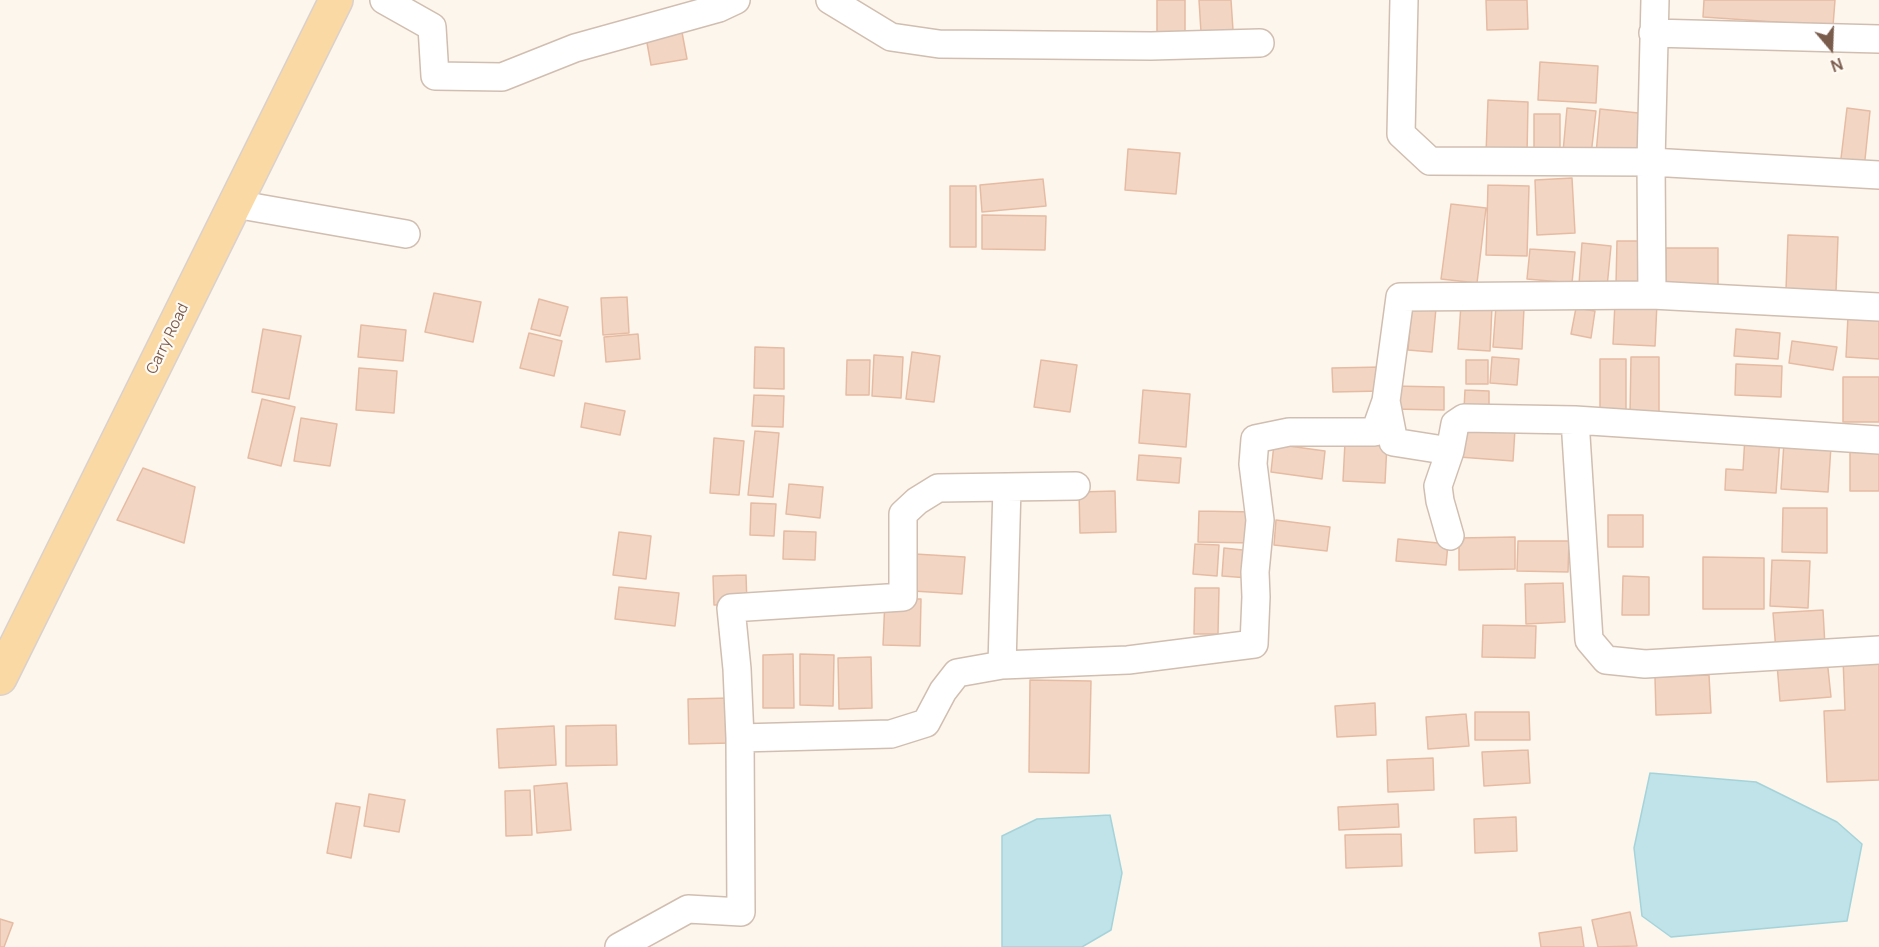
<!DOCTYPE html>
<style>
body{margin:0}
#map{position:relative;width:1879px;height:947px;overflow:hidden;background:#fdf6ec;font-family:Manrope,sans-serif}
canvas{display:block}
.north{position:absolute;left:1801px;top:18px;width:60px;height:60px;-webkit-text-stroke:4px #fffaf3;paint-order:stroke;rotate:161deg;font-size:16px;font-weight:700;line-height:24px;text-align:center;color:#7a5c4d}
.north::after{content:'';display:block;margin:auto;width:21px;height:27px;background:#7a5c4d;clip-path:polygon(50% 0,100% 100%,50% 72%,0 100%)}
</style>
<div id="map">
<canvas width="1879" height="947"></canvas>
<div class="north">N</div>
</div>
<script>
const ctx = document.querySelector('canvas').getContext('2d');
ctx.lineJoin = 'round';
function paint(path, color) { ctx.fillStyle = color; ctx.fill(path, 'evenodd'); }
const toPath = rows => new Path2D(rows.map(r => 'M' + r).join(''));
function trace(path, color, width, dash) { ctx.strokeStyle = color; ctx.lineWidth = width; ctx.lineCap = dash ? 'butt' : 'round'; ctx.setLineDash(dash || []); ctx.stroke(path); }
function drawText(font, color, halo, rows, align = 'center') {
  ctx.font = font + ' Manrope,sans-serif'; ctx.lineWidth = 4.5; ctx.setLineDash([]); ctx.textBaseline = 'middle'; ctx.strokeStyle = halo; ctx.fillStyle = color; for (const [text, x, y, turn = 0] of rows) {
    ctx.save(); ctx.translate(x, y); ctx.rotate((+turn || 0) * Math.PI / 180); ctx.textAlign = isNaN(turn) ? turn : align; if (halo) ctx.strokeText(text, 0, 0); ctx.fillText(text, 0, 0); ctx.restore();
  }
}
const water = toPath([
 [1650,773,1756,782,1837,822,1862,844,1847,921,1671,937,1642,916,1634,848,1650,773],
 [1110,815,1122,873,1111,930,1082,947,1002,947,1002,836,1037,819,1110,815]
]);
paint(water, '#bfe3e8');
trace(water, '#a5d3da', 1.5);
const building = toPath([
 [1157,0,1185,0,1185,37,1157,36,1157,0],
 [1199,0,1231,0,1233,30,1201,32,1199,0],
 [1486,0,1527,0,1528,29,1487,30,1486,0],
 [1704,0,1835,0,1833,26,1703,17,1704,0],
 [681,27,687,59,651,65,645,32,681,27],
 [1540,62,1598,66,1596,103,1538,100,1540,62],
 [1488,100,1528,102,1527,155,1486,154,1488,100],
 [1567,108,1596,111,1591,155,1563,152,1567,108],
 [1847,108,1870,111,1864,169,1840,167,1847,108],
 [1600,109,1648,114,1644,158,1596,154,1600,109],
 [1534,114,1560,114,1560,154,1534,153,1534,114],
 [1128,149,1180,153,1176,194,1125,190,1128,149],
 [1572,178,1575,233,1537,235,1535,180,1572,178],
 [1043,179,1046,206,982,212,980,185,1043,179],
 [1488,185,1529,186,1527,256,1486,255,1488,185],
 [950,186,976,186,976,247,950,247,950,186],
 [1451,204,1486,208,1477,283,1441,279,1451,204],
 [982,215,1046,216,1045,250,982,249,982,215],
 [1788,235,1838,237,1836,291,1786,290,1788,235],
 [1617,241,1645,241,1644,284,1616,284,1617,241],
 [1582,243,1611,246,1607,287,1579,284,1582,243],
 [1666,248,1718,248,1718,286,1666,286,1666,248],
 [1530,249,1575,252,1572,283,1527,279,1530,249],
 [434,293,481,302,473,342,425,332,434,293],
 [627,297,629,333,603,335,601,298,627,297],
 [539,299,568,307,560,336,531,329,539,299],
 [1615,302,1657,303,1655,346,1613,344,1615,302],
 [1461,304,1492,306,1490,351,1458,349,1461,304],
 [1412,305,1436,308,1432,352,1408,350,1412,305],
 [1496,306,1524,308,1522,349,1493,347,1496,306],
 [1576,308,1595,311,1591,338,1571,334,1576,308],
 [1848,316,1879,317,1879,359,1846,357,1848,316],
 [361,325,406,330,403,361,358,357,361,325],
 [263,329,301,336,289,399,252,392,263,329],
 [1736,329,1780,333,1778,359,1734,356,1736,329],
 [529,333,562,341,554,376,520,368,529,333],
 [638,334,640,359,606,362,604,337,638,334],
 [1792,341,1837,347,1833,370,1789,363,1792,341],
 [755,347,784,348,784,389,754,388,755,347],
 [912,352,940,356,934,402,906,399,912,352],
 [874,355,903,357,901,398,872,396,874,355],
 [1492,357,1519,359,1517,385,1490,383,1492,357],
 [1631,357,1659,357,1659,416,1630,415,1631,357],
 [1600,359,1626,359,1626,416,1600,416,1600,359],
 [847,360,870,360,869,395,846,395,847,360],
 [1041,360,1077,365,1070,412,1034,407,1041,360],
 [1466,360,1488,360,1488,384,1466,384,1466,360],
 [1736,364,1782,366,1781,397,1735,395,1736,364],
 [1382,367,1382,391,1333,392,1332,368,1382,367],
 [359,368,397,371,394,413,356,410,359,368],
 [1843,377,1879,377,1879,422,1843,422,1843,377],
 [1393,386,1444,387,1444,410,1393,409,1393,386],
 [1143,390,1190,394,1186,447,1139,443,1143,390],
 [1465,390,1489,391,1489,410,1464,409,1465,390],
 [754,395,784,396,783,427,752,426,754,395],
 [262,399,295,407,281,466,248,458,262,399],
 [585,403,625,411,620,435,581,427,585,403],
 [301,418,337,424,330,466,294,461,301,418],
 [1461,424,1515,429,1513,461,1459,457,1461,424],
 [755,431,779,433,773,497,748,495,755,431],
 [1745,436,1780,438,1776,493,1725,490,1726,469,1743,470,1745,436],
 [714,438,744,441,739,495,710,493,714,438],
 [1345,442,1387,444,1385,483,1343,481,1345,442],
 [1784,442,1831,446,1828,492,1781,489,1784,442],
 [1274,444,1325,451,1322,479,1271,472,1274,444],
 [1850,447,1879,447,1879,491,1850,491,1850,447],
 [1139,455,1181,458,1179,483,1137,480,1139,455],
 [143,468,195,487,184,543,117,520,143,468],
 [789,484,823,487,820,518,786,514,789,484],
 [1115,491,1116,532,1080,533,1079,492,1115,491],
 [751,503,776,504,774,536,750,535,751,503],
 [1783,508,1827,508,1827,553,1782,552,1783,508],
 [1199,511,1254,512,1253,543,1198,542,1199,511],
 [1608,515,1643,515,1643,547,1608,547,1608,515],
 [1276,520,1330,527,1327,551,1274,545,1276,520],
 [784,531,816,532,815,560,783,559,784,531],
 [619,532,651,536,646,579,613,575,619,532],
 [1515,537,1515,569,1459,570,1459,538,1515,537],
 [1398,539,1448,544,1446,565,1396,561,1398,539],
 [1518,541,1569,541,1568,572,1517,571,1518,541],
 [1195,544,1219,545,1217,576,1193,574,1195,544],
 [1224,548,1252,551,1249,578,1222,576,1224,548],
 [915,554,965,557,962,594,913,591,915,554],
 [1703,557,1764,558,1764,609,1703,609,1703,557],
 [1772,560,1810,561,1808,608,1770,606,1772,560],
 [746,575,747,604,714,605,713,576,746,575],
 [1623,576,1649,577,1649,615,1622,615,1623,576],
 [1563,583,1565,622,1526,624,1525,584,1563,583],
 [619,587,679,593,675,626,615,619,619,587],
 [1195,588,1219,588,1218,634,1194,634,1195,588],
 [885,599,921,599,920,646,883,645,885,599],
 [1823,610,1825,647,1776,651,1773,613,1823,610],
 [1483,625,1536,626,1535,658,1482,657,1483,625],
 [793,654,794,708,763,708,763,655,793,654],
 [800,654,834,655,833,706,800,705,800,654],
 [871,657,872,708,839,709,838,658,871,657],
 [1879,657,1879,780,1827,782,1824,711,1845,710,1843,658,1879,657],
 [1827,659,1831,697,1780,701,1777,664,1827,659],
 [1709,675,1711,713,1656,715,1655,677,1709,675],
 [1030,680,1091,681,1089,773,1029,772,1030,680],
 [730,698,730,743,689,744,688,699,730,698],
 [1375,703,1376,735,1337,737,1335,706,1375,703],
 [1475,712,1529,712,1530,740,1475,740,1475,712],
 [1466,714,1469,746,1428,749,1426,717,1466,714],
 [616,725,617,765,566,766,566,726,616,725],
 [554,726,556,765,499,768,497,729,554,726],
 [1528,750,1530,783,1484,786,1482,752,1528,750],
 [1433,758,1434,790,1388,792,1387,760,1433,758],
 [567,783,571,830,537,833,534,786,567,783],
 [530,790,532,835,506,836,505,791,530,790],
 [369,794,405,800,399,832,364,826,369,794],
 [336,803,360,807,351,858,327,853,336,803],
 [1398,804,1399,827,1339,830,1338,807,1398,804],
 [1516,817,1517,851,1475,853,1474,819,1516,817],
 [1401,834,1402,866,1346,868,1345,835,1401,834],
 [1630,912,1637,946,1598,947,1592,920,1630,912],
 [0,919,13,923,4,947,0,947,0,919],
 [1581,927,1584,947,1541,947,1539,933,1581,927]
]);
paint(building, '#f3d5c3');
trace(building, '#e6bba3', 1.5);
const minor = toPath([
 [384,0,432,27,435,76,502,77,575,48,719,8,736,0],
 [830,0,891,37,939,44,1151,46,1260,43],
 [1404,0,1401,134,1430,161,1651,162,1879,175],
 [1653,33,1879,39],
 [235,204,406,234],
 [1652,295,1651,162,1655,0],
 [1386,401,1400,297,1652,295,1879,307],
 [1575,420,1589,640,1606,660,1645,664,1879,650],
 [1450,536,1440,501,1438,486,1450,451,1455,424,1464,418,1575,420,1879,440],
 [1002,665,1007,487],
 [740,738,891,734,926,723,943,691,957,673,1002,665,1128,660,1254,644,1256,597,1255,572,1260,520,1253,464,1255,439,1289,432,1375,432,1386,401,1392,432,1393,442,1450,451],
 [619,947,688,909,741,912,740,738,737,669,731,608,903,597,903,514,917,501,938,488,1076,486]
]);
const major = toPath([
 [0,678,336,0]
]);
trace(minor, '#d1beb0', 30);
trace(major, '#dad1cd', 36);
trace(minor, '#fff', 27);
trace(major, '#fbd9a5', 33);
drawText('15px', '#7a5c4d', '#fffaf3', [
 ["Carry Road",168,339,-64]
]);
</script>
